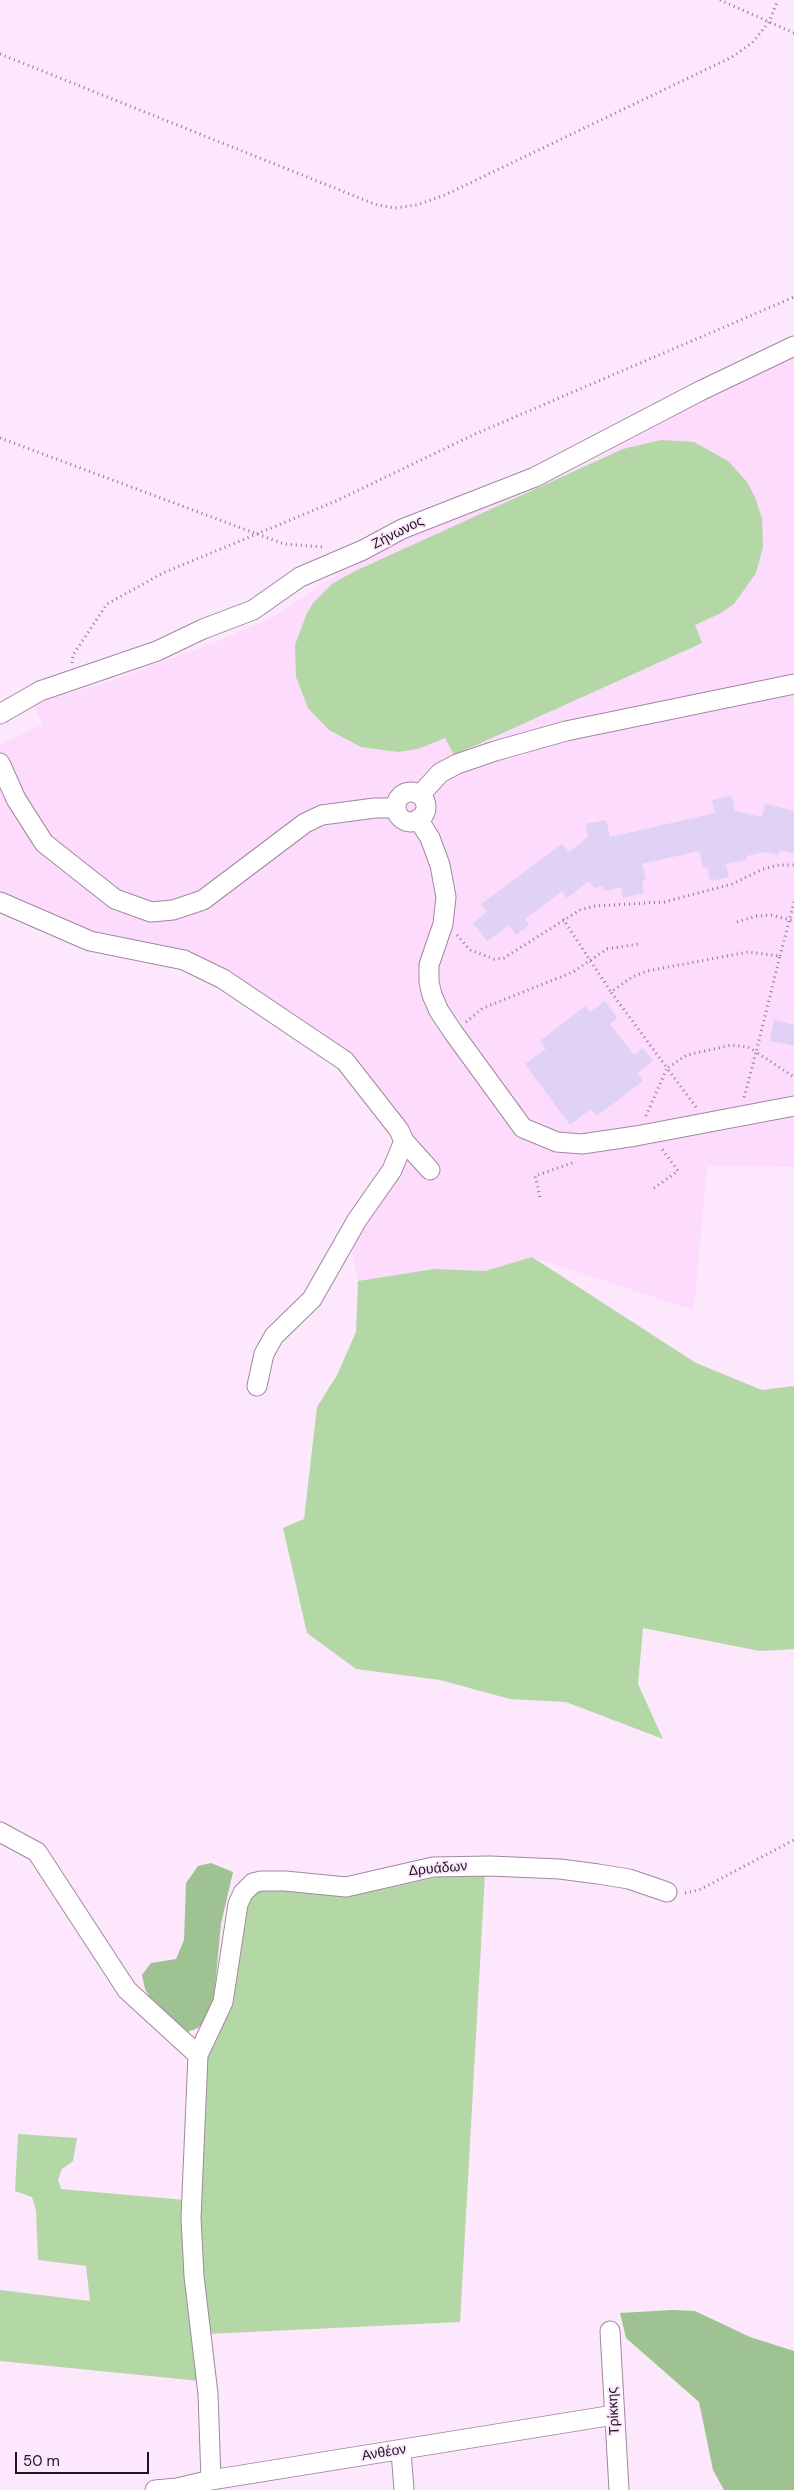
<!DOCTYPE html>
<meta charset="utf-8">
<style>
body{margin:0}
#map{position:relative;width:794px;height:2490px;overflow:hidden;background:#fde7fd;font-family:"DM Sans",sans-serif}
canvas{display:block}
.scale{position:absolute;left:15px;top:2452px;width:134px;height:22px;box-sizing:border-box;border:2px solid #1f151f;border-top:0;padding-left:6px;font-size:15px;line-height:18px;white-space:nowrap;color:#1f151f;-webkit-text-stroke:4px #fde7fd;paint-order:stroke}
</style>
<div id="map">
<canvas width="794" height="2490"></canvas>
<div class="scale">50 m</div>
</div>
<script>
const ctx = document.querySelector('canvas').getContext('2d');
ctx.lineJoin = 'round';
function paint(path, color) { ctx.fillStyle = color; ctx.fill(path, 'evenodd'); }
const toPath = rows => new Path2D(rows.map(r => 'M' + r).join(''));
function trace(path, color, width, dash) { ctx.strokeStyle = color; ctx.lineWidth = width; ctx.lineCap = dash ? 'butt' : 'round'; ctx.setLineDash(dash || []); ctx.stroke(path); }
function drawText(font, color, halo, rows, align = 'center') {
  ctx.font = font + ' "DM Sans",sans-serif'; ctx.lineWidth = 4; ctx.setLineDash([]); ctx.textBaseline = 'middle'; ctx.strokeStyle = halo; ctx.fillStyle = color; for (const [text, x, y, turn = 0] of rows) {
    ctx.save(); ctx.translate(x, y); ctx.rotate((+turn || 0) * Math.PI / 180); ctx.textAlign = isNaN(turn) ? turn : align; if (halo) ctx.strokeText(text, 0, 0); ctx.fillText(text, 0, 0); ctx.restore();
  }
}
paint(toPath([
 [794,356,794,1167,707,1166,694,1310,532,1257,485,1271,434,1269,358,1281,352,1252,356,1242,367,1219,421,1146,348,1057,213,966,97,935,0,892,0,745,43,724,33,704,102,684,216,642,275,616,337,575,397,541,534,488,587,464,745,378]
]), '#fcdbfc');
paint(toPath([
 [661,440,694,442,728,461,747,482,755,497,762,519,763,547,756,573,734,604,719,614,695,625,702,643,454,755,445,738,418,749,398,752,361,747,329,730,308,708,296,677,295,645,307,613,313,603,332,584,353,572,623,449],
 [532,1257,696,1363,762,1390,794,1386,794,1649,760,1651,643,1628,638,1684,663,1739,566,1702,510,1699,440,1680,356,1669,307,1633,283,1528,304,1519,317,1407,337,1375,356,1332,358,1281,434,1269,485,1271],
 [456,1873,485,1873,460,2322,208,2334,199,2224,205,2057,243,1908,258,1889,305,1890,337,1896,361,1894],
 [18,2134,77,2138,73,2161,62,2169,58,2180,61,2189,185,2200,184,2267,188,2313,200,2381,0,2361,0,2290,90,2301,86,2266,38,2260,36,2210,32,2197,15,2191]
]), '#b4d7a6');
paint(toPath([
 [211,1863,233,1872,221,1924,214,1997,207,2019,198,2028,187,2032,175,2027,156,2008,145,1989,142,1975,151,1963,176,1959,184,1940,186,1883,198,1866],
 [672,2310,695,2311,750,2337,794,2351,794,2490,724,2490,713,2470,699,2402,626,2338,620,2313]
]), '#9ec291');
paint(toPath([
 [732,796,735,811,762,817,765,804,794,811,794,853,780,850,778,855,764,852,747,856,747,860,726,864,729,877,710,881,707,867,703,868,699,851,642,864,646,880,642,881,644,893,623,898,621,887,604,891,603,886,595,888,589,881,567,898,562,891,525,919,529,925,516,935,509,925,487,941,473,923,487,912,481,904,562,844,569,852,588,837,586,824,606,820,610,837,715,813,712,800],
 [605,1001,617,1018,610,1024,634,1055,643,1048,653,1061,637,1073,643,1081,597,1116,591,1109,570,1125,525,1064,546,1049,540,1041,585,1006,590,1012],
 [774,1020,794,1025,794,1046,770,1041]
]), '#dfd2f4');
const minor = toPath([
 [0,714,40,691,157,651,203,629,253,610,300,577,363,550,402,529,535,477,700,391,794,346],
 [0,763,16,799,44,843,115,899,151,912,173,910,203,900,305,823,322,815,375,808,396,808],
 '396 807a15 15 0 1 1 30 0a15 15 0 1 1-30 0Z',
 [420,795,440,773,457,764,495,751,566,731,794,684],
 [418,819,430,838,440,865,446,897,443,924,429,965,429,982,432,995,439,1011,453,1032,523,1128,557,1142,582,1144,636,1136,794,1106],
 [0,902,90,941,184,960,223,979,345,1061,399,1130,404,1141,392,1170,357,1220,312,1299,274,1336,264,1354,257,1386],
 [404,1141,430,1170],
 [0,1832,37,1852,127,1990,198,2055,191,2218,194,2276,208,2394,211,2480],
 [198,2055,223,2002,238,1904,243,1893,253,1883,261,1881,285,1881,346,1887,433,1867,490,1866,560,1869,598,1874,629,1879,667,1892],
 [610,2331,619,2490],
 [401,2451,404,2490],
 [155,2490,177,2488,211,2480,614,2415]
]);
trace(minor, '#a188a1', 21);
trace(toPath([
 [720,0,794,33],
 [0,54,377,205,395,208,417,205,445,195,732,57,752,43,769,22,778,0],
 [0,438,284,544,323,547],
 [72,663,73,655,107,604,163,573,336,501,473,435,794,297],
 [563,919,611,992],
 [737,922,757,916,771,915,794,921],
 [457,935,470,950,494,959,504,958,580,910,595,906,664,902,732,884,763,869,779,865,794,865],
 [780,956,794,902],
 [466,1022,483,1008,573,972,607,949,638,944],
 [696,1107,667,1068,687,1055,732,1045,748,1047,756,1052,744,1098],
 [646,1116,667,1068,611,992,632,977,647,971,748,952,780,956,756,1052,794,1077],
 [654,1188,678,1171,662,1149],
 [540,1197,535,1176,575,1162],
 [685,1893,699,1890,794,1840]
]), '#8b7b8b', 3, [1, 4]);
trace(minor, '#fff', 19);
drawText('14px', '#1f151f', '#fde7fd', [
 ["Ζήνωνος",398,533,-27],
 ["Δρυάδων",438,1869,-5],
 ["Τρίκκης",614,2411,-93],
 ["Ανθέον",384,2453,-9]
]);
</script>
